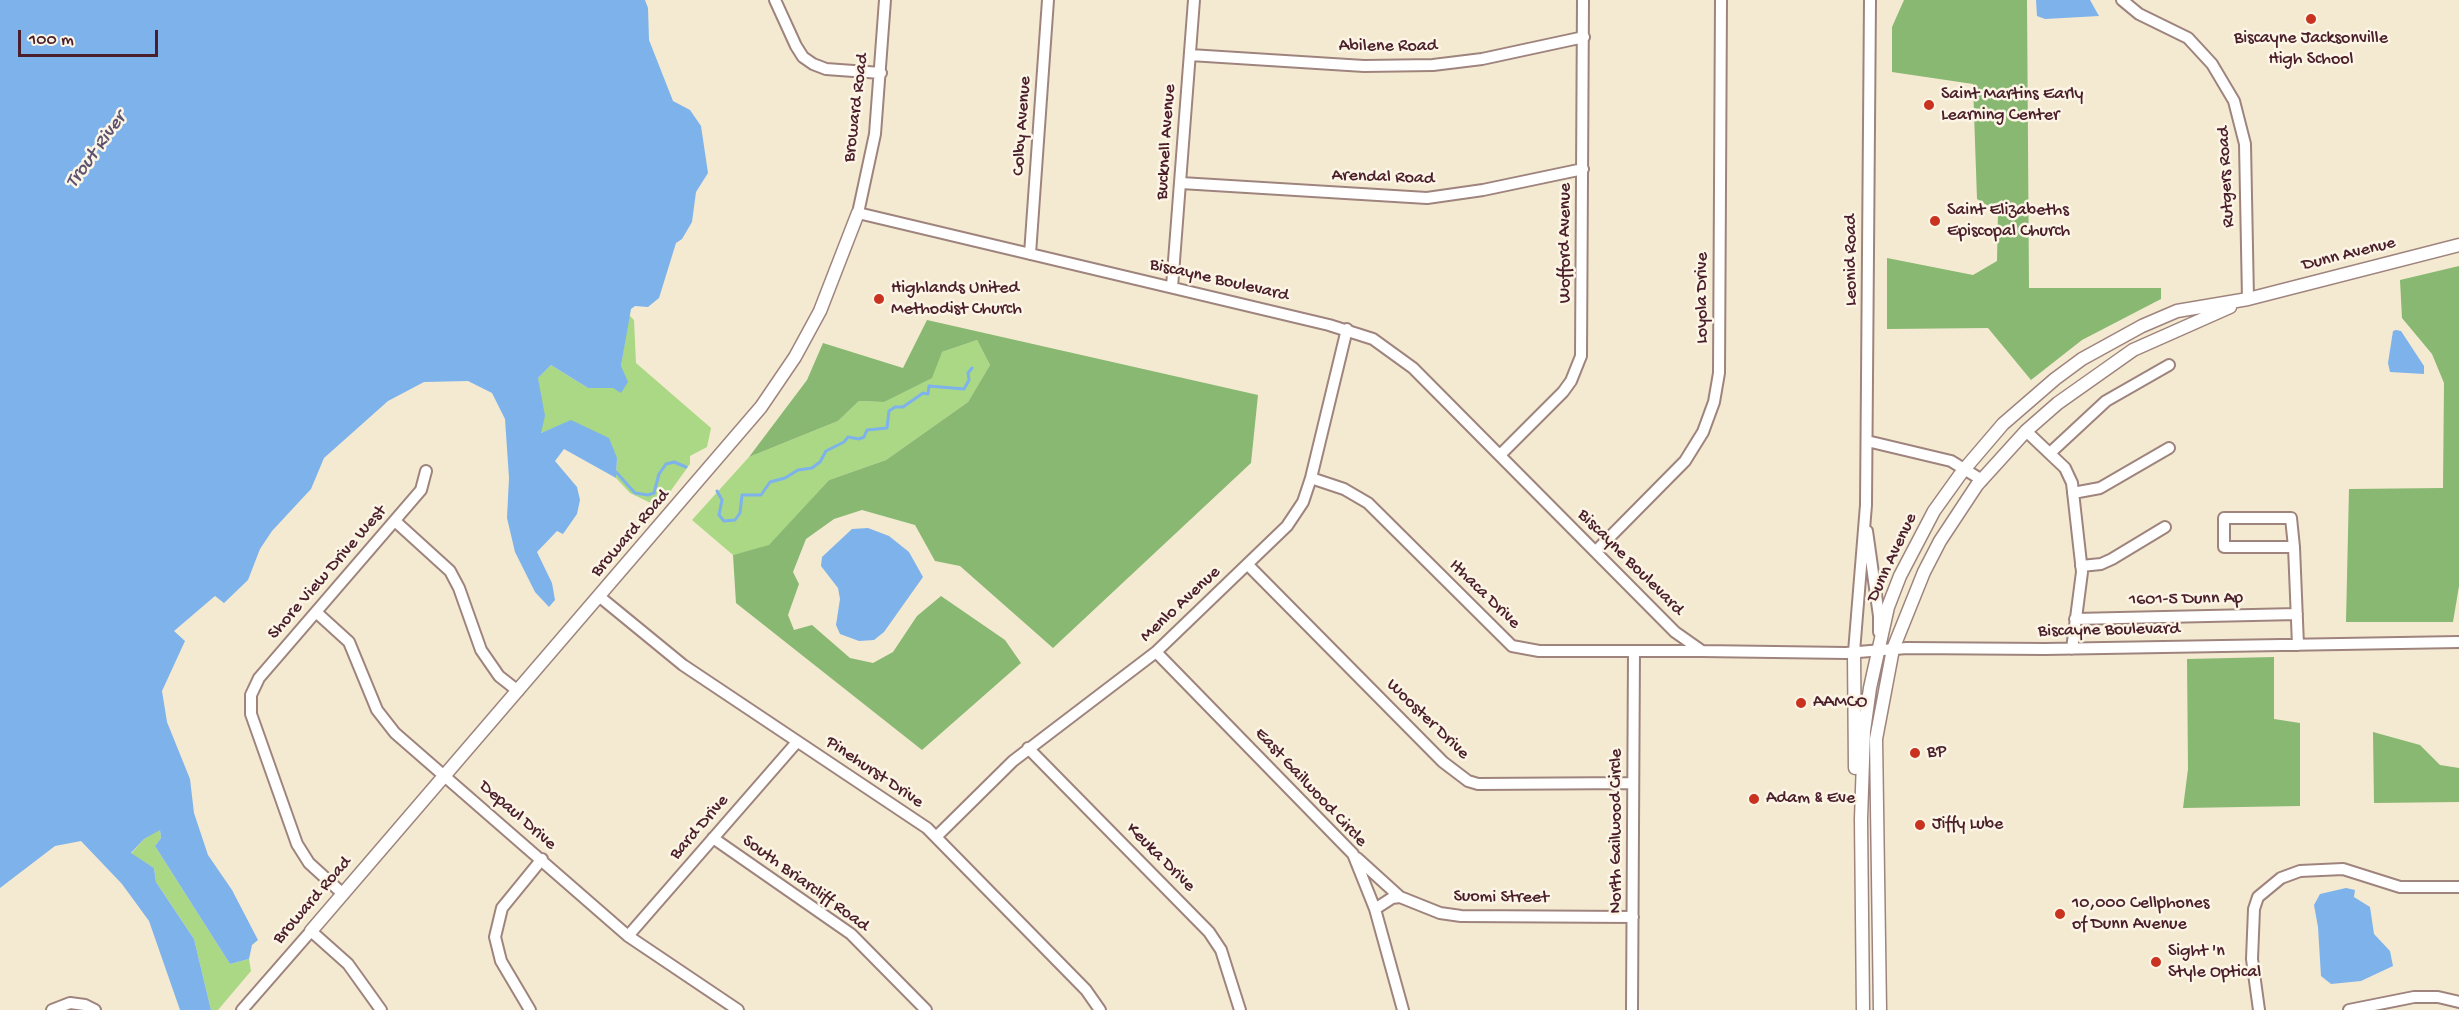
<!DOCTYPE html>
<style>
body{margin:0}
#map{position:relative;width:2459px;height:1010px;overflow:hidden;background:#f4ead1;font-family:"Gochi Hand",sans-serif}
canvas{display:block}
.scale{position:absolute;left:18px;top:30px;width:140px;height:27px;box-sizing:border-box;border:3px solid #4a1f2b;border-top:0;padding-left:8px;font-size:18px;line-height:21px;white-space:nowrap;color:#4a1f2b;-webkit-text-stroke:4px #fcf5e5;paint-order:stroke}
</style>
<div id="map">
<canvas width="2459" height="1010"></canvas>
<div class="scale">100 m</div>
</div>
<script>
const ctx = document.querySelector('canvas').getContext('2d');
ctx.lineJoin = 'round';
function paint(path, color) { ctx.fillStyle = color; ctx.fill(path, 'evenodd'); }
const toPath = rows => new Path2D(rows.map(r => 'M' + r).join(''));
function trace(path, color, width, dash) { ctx.strokeStyle = color; ctx.lineWidth = width; ctx.lineCap = dash ? 'butt' : 'round'; ctx.setLineDash(dash || []); ctx.stroke(path); }
function drawText(font, color, halo, rows, align = 'center') {
  ctx.font = font + ' "Gochi Hand",sans-serif'; ctx.lineWidth = 5; ctx.setLineDash([]); ctx.textBaseline = 'middle'; ctx.strokeStyle = halo; ctx.fillStyle = color; for (const [text, x, y, turn = 0] of rows) {
    ctx.save(); ctx.translate(x, y); ctx.rotate((+turn || 0) * Math.PI / 180); ctx.textAlign = isNaN(turn) ? turn : align; if (halo) ctx.strokeText(text, 0, 0); ctx.fillText(text, 0, 0); ctx.restore();
  }
}
paint(toPath([
 [629,315,634,320,636,363,711,428,707,447,690,456,690,464,659,507,630,493,616,478,617,458,571,421,541,433,538,378,551,365,588,388,613,388,621,366],
 [977,340,990,365,968,402,886,460,829,480,769,546,733,555,692,520,749,457,838,421,859,401,884,402,942,352],
 [160,829,161,838,155,846,230,964,249,959,251,971,218,1010,211,1010,194,939,156,882,154,868,131,854,144,839]
]), '#abd885');
paint(toPath([
 [1904,0,2027,0,2029,288,2161,288,2161,299,2082,340,2031,380,1988,328,1887,329,1887,258,1973,275,1997,261,1998,212,1977,199,1973,84,1892,72,1892,27],
 [2459,266,2459,586,2453,622,2346,622,2349,489,2443,488,2444,383,2432,354,2402,318,2400,280],
 [927,320,1258,395,1251,463,1053,648,960,566,935,561,915,525,862,510,834,519,806,539,793,572,799,584,788,615,794,630,812,625,850,658,873,663,893,652,917,616,941,596,1005,640,1021,663,922,750,736,603,733,555,769,545,829,480,886,460,968,402,990,365,977,340,942,352,932,378,884,402,859,401,838,421,749,457,807,380,823,343,903,368],
 [2274,657,2274,719,2300,723,2300,806,2183,808,2188,769,2187,659],
 [2373,732,2420,745,2440,765,2459,768,2459,802,2374,803]
]), '#88b872');
paint(toPath([
 [0,0,645,0,648,8,649,40,673,101,690,110,701,126,708,173,696,192,692,222,682,239,676,243,659,298,648,307,635,306,631,309,621,366,628,382,621,393,613,388,588,388,551,365,538,378,545,416,541,433,571,420,609,438,617,458,616,478,564,449,555,461,577,487,580,500,577,514,563,534,557,531,537,552,552,583,555,600,549,607,535,592,515,552,507,518,509,478,505,419,492,393,468,381,424,382,388,401,324,458,311,489,272,531,260,549,248,580,224,603,215,596,174,631,185,641,162,691,167,722,190,779,194,813,208,855,232,890,258,940,252,945,249,959,230,964,155,846,161,838,160,830,144,839,131,853,154,868,156,882,194,939,211,1010,180,1010,149,921,122,884,81,841,55,846,0,888],
 [2036,0,2090,0,2099,16,2045,19,2037,16],
 [2396,330,2401,331,2424,366,2424,374,2390,372,2388,363,2393,331],
 [868,528,889,536,909,552,923,577,884,632,874,640,859,641,840,634,836,625,840,599,838,588,821,566,822,557,852,529],
 [2346,888,2355,890,2354,897,2370,907,2374,934,2390,951,2393,966,2361,981,2331,984,2321,976,2318,927,2314,905,2320,894]
]), '#7eb2eb');
trace(toPath([
 [616,472,635,493,648,495,654,493,659,474,666,464,674,462,686,467],
 [717,491,722,500,719,515,724,521,735,520,740,513,742,495,761,495,770,482,785,478,798,470,812,468,820,462,826,451,844,442,848,437,859,439,864,437,867,430,887,428,889,411,895,407,903,407,923,393,928,394,929,386,964,389,969,380,968,373,972,368]
]), '#7eb2eb', 3);
const minor = toPath([
 [775,0,796,46,803,57,813,64,826,69,881,73],
 [885,0,875,134,858,213,1329,325,1373,339,1413,368,1675,632,1702,651,1846,653,1907,648,2045,649,2459,642],
 [2122,0,2139,14,2188,38,2212,64,2234,101,2245,144,2248,299],
 [1190,55,1364,66,1433,65,1482,59,1584,37],
 [1181,183,1427,198,1483,190,1583,169],
 [1030,254,1048,0],
 [1172,287,1194,0],
 [2026,431,2065,468,2072,483,2082,572,2072,649],
 [1867,441,1951,461,1982,480],
 [2050,453,2106,401,2169,365],
 [1500,455,1563,392,1571,381,1581,356,1583,0],
 [1311,478,1344,489,1368,503,1512,646,1539,651,1702,651],
 [2073,493,2100,488,2169,448],
 [2224,518,2291,518,2294,547,2224,547,2224,518],
 [395,521,450,571,459,588,481,650,499,676,518,691],
 [1867,531,1879,616,1879,632],
 [2294,547,2298,645],
 [1596,551,1685,461,1703,432,1714,402,1719,373,1721,0],
 [1248,565,1443,762,1468,781,1478,784,1633,783],
 [2081,566,2101,564,2112,559,2165,527],
 [600,597,683,665,927,828,1086,990,1100,1010],
 [316,612,349,642,377,710,395,733,628,936,738,1010],
 [2075,619,2297,614],
 [1156,652,1353,854,1375,909,1403,1010],
 [1854,652,1866,505,1870,0],
 [1028,748,1209,932,1221,950,1240,1010],
 [936,837,1013,761,1156,652,1287,526,1303,502,1311,478,1347,329],
 [713,838,851,934,926,1010],
 [1357,858,1400,897],
 [343,894,309,863,297,844,251,714,251,695,259,678,421,490,426,471],
 [1375,909,1392,898,1400,897,1440,913,1461,916,1633,917],
 [628,936,797,742],
 [52,1010,70,1003,85,1005,95,1010],
 [242,1010,311,931,348,964,381,1010],
 [530,1010,501,961,495,937,502,908,542,859],
 [1632,1010,1634,651],
 [2259,1010,2252,959,2254,909,2258,897,2281,878,2300,871,2343,869,2400,887,2459,887],
 [2349,1010,2414,997,2438,997,2459,1002]
]);
const major = toPath([
 [1854,652,1855,768],
 [311,931,761,407,795,357,820,311,858,213],
 [1863,1010,1861,819,1864,731,1870,688,1888,607,1900,576,1934,511,1962,472,2003,424,2055,379,2082,359,2142,326,2177,311,2248,299,2459,245],
 [1880,1010,1876,739,1893,649,1924,572,1940,541,1977,485,2026,431,2058,403,2133,350,2230,307]
]);
trace(minor, '#9f847e', 14);
trace(major, '#9f847e', 15);
trace(minor, '#fff', 10);
trace(major, '#fff', 12);
for (const [x, y, r, color] of [
 [2311,19,6,"#c8321e"],
 [1929,105,6,"#c8321e"],
 [1935,221,6,"#c8321e"],
 [879,299,6,"#c8321e"],
 [1801,703,6,"#c8321e"],
 [1915,753,6,"#c8321e"],
 [1754,799,6,"#c8321e"],
 [1920,825,6,"#c8321e"],
 [2060,914,6,"#c8321e"],
 [2156,962,6,"#c8321e"]
]) { const dot = new Path2D(); dot.arc(x, y, r, 0, 2 * Math.PI); ctx.fillStyle = color; ctx.fill(dot); trace(dot, '#fcf5e5', 2); }
drawText('18px', '#4a1f2b', '#fcf5e5', [
 ["Biscayne Jacksonville",2311,39,"center"],
 ["High School",2311,60,"center"],
 ["Saint Martins Early",1941,95],
 ["Learning Center",1941,116],
 ["Saint Elizabeths",1947,211],
 ["Episcopal Church",1947,232],
 ["Highlands United",891,289],
 ["Methodist Church",891,310],
 ["AAMCO",1813,703],
 ["BP",1927,753],
 ["Adam & Eve",1766,799],
 ["Jiffy Lube",1932,825],
 ["10,000 Cellphones",2072,904],
 ["of Dunn Avenue",2072,925],
 ["Sight 'n",2168,952],
 ["Style Optical",2168,973]
], 'left');
drawText('18px', '#4a1f2b', '#fcf5e5', [
 ["Abilene Road",1388,47],
 ["Broward Road",857,108,-83],
 ["Colby Avenue",1023,126,-86],
 ["Bucknell Avenue",1167,142,-86],
 ["Rutgers Road",2227,177,-93],
 ["Arendal Road",1383,178,2],
 ["Wofford Avenue",1566,243,-90],
 ["Dunn Avenue",2349,255,-14],
 ["Leonid Road",1852,260,-90],
 ["Biscayne Boulevard",1219,281,13],
 ["Loyola Drive",1703,298,-90],
 ["Broward Road",631,534,-49],
 ["Dunn Avenue",1893,558,-65],
 ["Biscayne Boulevard",1630,563,45],
 ["Shore View Drive West",328,573,-49],
 ["Ithaca Drive",1484,595,44],
 ["1601-5 Dunn Ap",2186,600,-1],
 ["Menlo Avenue",1181,605,-43],
 ["Biscayne Boulevard",2109,631,-1],
 ["Wooster Drive",1427,720,44],
 ["Pinehurst Drive",874,773,34],
 ["East Gailwood Circle",1310,788,47],
 ["Depaul Drive",517,816,41],
 ["Bard Drive",700,828,-49],
 ["North Gailwood Circle",1617,831,-90],
 ["Keuka Drive",1160,858,45],
 ["South Briarcliff Road",805,884,36],
 ["Suomi Street",1501,898,1],
 ["Broward Road",313,901,-49]
]);
drawText('italic 20px', '#5c526e', '#fcf5e5', [
 ["Trout River",97,151,-54]
]);
</script>
